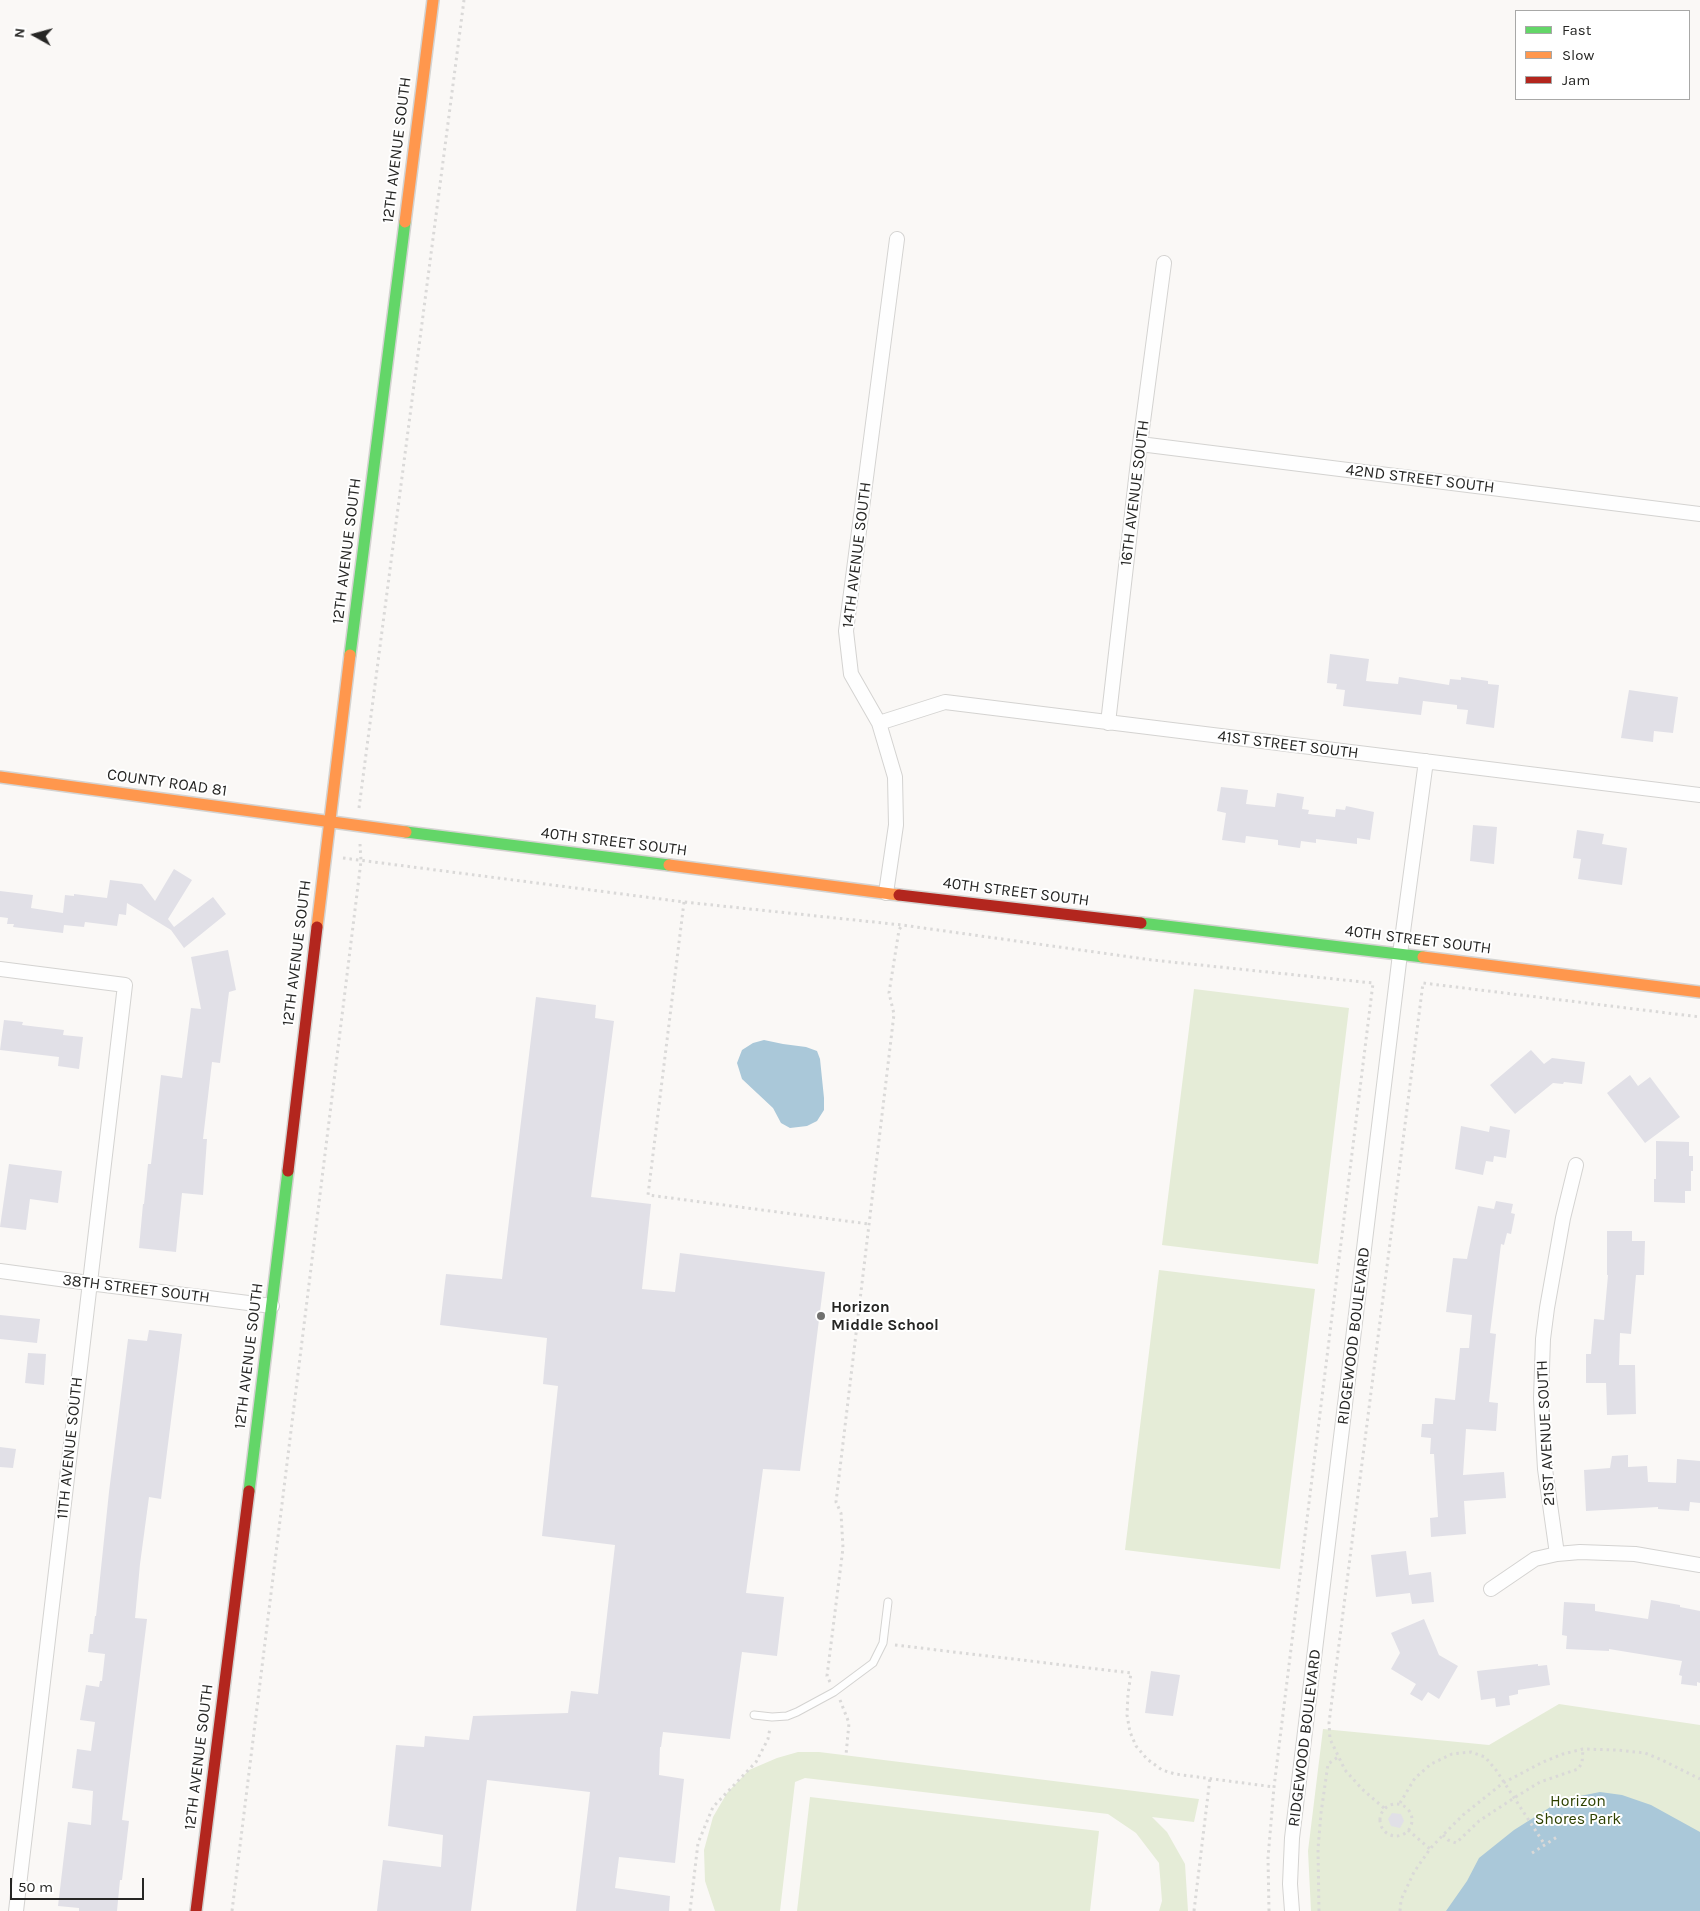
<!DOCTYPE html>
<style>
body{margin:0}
#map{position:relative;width:1700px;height:1911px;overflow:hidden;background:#faf8f6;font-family:Karla,sans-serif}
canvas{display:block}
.legend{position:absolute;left:1515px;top:10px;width:175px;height:90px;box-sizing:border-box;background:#fff;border:1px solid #a8a8a7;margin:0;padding:6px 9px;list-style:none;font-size:15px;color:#262624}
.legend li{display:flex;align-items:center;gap:10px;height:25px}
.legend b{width:25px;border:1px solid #a8a8a7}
.north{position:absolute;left:10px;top:10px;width:50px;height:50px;-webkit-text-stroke:4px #fff;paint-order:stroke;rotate:277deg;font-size:14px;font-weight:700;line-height:20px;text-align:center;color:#262624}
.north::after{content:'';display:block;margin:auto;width:18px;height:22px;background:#262624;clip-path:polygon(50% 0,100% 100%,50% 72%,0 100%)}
.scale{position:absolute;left:10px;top:1878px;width:134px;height:22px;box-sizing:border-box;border:2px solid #262624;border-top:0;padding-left:6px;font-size:15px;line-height:18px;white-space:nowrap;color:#262624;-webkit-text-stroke:4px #fff;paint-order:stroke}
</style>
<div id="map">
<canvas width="1700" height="1911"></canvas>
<ul class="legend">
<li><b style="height:6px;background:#63d668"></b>Fast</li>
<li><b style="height:6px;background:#ff974d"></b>Slow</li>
<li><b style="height:6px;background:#b3261e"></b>Jam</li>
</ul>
<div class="north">N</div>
<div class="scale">50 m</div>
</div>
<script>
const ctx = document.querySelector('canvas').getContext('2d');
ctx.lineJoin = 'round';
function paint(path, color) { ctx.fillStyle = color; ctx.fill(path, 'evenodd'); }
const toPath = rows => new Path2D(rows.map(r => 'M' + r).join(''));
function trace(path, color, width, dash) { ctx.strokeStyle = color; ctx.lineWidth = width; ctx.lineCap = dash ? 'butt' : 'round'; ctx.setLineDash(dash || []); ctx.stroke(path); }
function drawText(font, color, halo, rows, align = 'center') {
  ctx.font = font + ' Karla,sans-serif'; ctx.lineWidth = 4; ctx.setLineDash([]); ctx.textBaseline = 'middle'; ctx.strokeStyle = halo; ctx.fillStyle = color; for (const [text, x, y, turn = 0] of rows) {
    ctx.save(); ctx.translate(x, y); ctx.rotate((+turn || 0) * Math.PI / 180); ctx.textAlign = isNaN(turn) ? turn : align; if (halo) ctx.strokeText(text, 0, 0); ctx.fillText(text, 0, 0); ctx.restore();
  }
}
paint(toPath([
 [1194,989,1349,1008,1318,1264,1162,1245],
 [1159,1270,1315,1289,1280,1569,1125,1550],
 [1559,1704,1700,1725,1700,1911,1311,1911,1308,1851,1323,1729,1489,1745],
 [798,1752,819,1752,1199,1799,1194,1822,1152,1817,1167,1832,1185,1864,1188,1911,1159,1911,1162,1901,1159,1863,1136,1833,1108,1814,805,1778,795,1782,780,1911,715,1911,705,1881,704,1850,713,1817,727,1793,749,1770,777,1758],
 [810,1797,1099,1831,1090,1911,797,1911]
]), '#e5ecd7');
paint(toPath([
 [764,1040,783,1044,806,1047,817,1051,820,1059,824,1098,824,1110,817,1121,807,1126,790,1128,781,1123,773,1108,742,1079,737,1063,742,1050,753,1043],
 [1600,1792,1622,1795,1651,1805,1700,1832,1700,1911,1446,1911,1467,1881,1479,1858,1514,1830,1552,1806,1575,1797]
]), '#aac8d9');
paint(toPath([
 [1330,654,1369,659,1366,681,1398,684,1399,677,1449,685,1450,679,1461,680,1461,677,1488,681,1488,684,1499,685,1494,728,1466,724,1468,710,1457,709,1457,705,1423,701,1421,715,1343,706,1345,690,1336,689,1337,684,1327,683],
 [1629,690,1678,697,1673,733,1654,731,1653,742,1621,738],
 [1221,787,1248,790,1246,804,1275,807,1277,793,1304,797,1302,809,1309,810,1308,814,1335,817,1336,809,1345,810,1346,806,1374,812,1370,840,1357,838,1357,844,1316,839,1316,843,1301,841,1300,848,1278,845,1278,840,1246,836,1245,843,1222,840,1226,813,1217,811],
 [1473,825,1497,827,1494,864,1470,861],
 [1577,830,1604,834,1602,844,1627,848,1622,885,1578,879,1581,859,1573,858],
 [174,869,192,880,168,919,174,927,213,897,226,914,184,948,171,930,127,903,126,915,119,914,117,926,85,922,84,927,64,925,63,933,13,927,14,924,7,924,8,918,0,917,0,891,33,895,31,908,63,913,65,895,74,896,74,894,107,898,110,880,142,884,155,901],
 [228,950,236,990,229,992,220,1063,212,1062,203,1139,207,1139,203,1195,182,1193,176,1252,139,1248,143,1204,144,1204,148,1164,151,1164,161,1075,182,1078,191,1008,201,1009,191,957],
 [536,997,596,1005,595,1018,614,1021,591,1197,651,1204,642,1289,675,1292,680,1253,825,1272,800,1471,763,1469,746,1593,784,1597,777,1656,742,1652,730,1739,663,1732,661,1747,660,1747,659,1775,684,1779,675,1863,619,1857,615,1888,670,1896,669,1911,576,1911,590,1792,487,1780,471,1911,377,1911,383,1860,441,1867,443,1835,388,1826,396,1745,424,1747,425,1736,469,1740,473,1716,568,1713,571,1691,598,1694,615,1545,542,1536,558,1386,543,1384,547,1338,440,1325,446,1274,502,1279],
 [4,1020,23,1022,22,1025,64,1030,63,1035,83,1037,79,1069,58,1066,59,1057,0,1050],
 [1531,1050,1544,1064,1552,1058,1585,1062,1582,1084,1564,1082,1563,1084,1553,1083,1515,1114,1490,1085],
 [1630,1075,1638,1086,1650,1077,1680,1117,1645,1143,1607,1093],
 [1461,1126,1489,1132,1490,1126,1510,1130,1506,1158,1494,1156,1493,1162,1486,1161,1483,1175,1455,1169],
 [1656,1141,1689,1142,1689,1156,1693,1156,1693,1171,1691,1171,1691,1191,1685,1191,1685,1203,1654,1202,1654,1179,1656,1179],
 [9,1164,62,1171,58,1203,30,1199,26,1230,0,1227],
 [1496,1201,1513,1204,1511,1213,1515,1214,1511,1234,1507,1233,1504,1245,1501,1244,1490,1333,1496,1334,1489,1402,1498,1403,1496,1431,1466,1429,1463,1475,1504,1472,1506,1498,1464,1501,1466,1534,1431,1537,1430,1518,1438,1517,1434,1454,1430,1454,1431,1438,1421,1437,1422,1424,1433,1424,1435,1398,1455,1400,1460,1348,1469,1348,1472,1315,1446,1312,1453,1258,1467,1259,1478,1206,1494,1209],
 [1607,1231,1632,1231,1632,1241,1645,1241,1644,1275,1636,1275,1631,1334,1620,1333,1619,1365,1635,1365,1636,1414,1607,1415,1606,1383,1586,1383,1586,1354,1591,1354,1594,1319,1604,1320,1608,1275,1607,1275],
 [0,1315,40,1319,37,1343,0,1339],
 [149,1330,182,1334,161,1499,149,1497,140,1564,135,1618,147,1619,122,1820,129,1821,122,1880,120,1880,117,1911,79,1911,79,1908,58,1906,68,1822,91,1825,93,1791,72,1788,77,1749,91,1751,95,1722,80,1720,86,1685,99,1687,100,1681,102,1681,105,1654,88,1652,90,1634,93,1634,95,1616,96,1616,109,1492,128,1339,147,1341],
 [28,1353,46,1354,44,1385,25,1383],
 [0,1447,16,1449,13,1468,0,1467],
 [1628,1455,1628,1467,1647,1466,1648,1482,1676,1483,1677,1459,1700,1461,1700,1503,1690,1502,1689,1511,1658,1509,1658,1507,1586,1511,1584,1470,1610,1468,1612,1456],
 [1406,1551,1409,1575,1431,1572,1434,1602,1412,1604,1410,1593,1376,1597,1371,1555],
 [1651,1600,1680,1605,1680,1607,1700,1611,1700,1683,1697,1682,1697,1686,1681,1684,1682,1676,1679,1675,1682,1661,1609,1649,1609,1651,1566,1649,1567,1636,1562,1635,1564,1602,1595,1604,1595,1611,1648,1619],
 [1424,1619,1439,1655,1458,1666,1439,1699,1428,1692,1422,1701,1410,1694,1416,1684,1391,1669,1400,1653,1391,1633],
 [1538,1664,1538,1666,1547,1665,1550,1685,1518,1690,1518,1694,1509,1696,1510,1705,1496,1707,1495,1698,1481,1700,1477,1671],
 [1151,1671,1180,1675,1173,1716,1145,1713],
 [1392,1813,1401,1814,1404,1821,1400,1828,1391,1826,1388,1819]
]), '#e1e0e7');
const lane = toPath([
 [754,1715,772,1717,787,1716,797,1712,834,1692,873,1663,883,1643,888,1602]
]);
const street = toPath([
 [1140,444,1700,514],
 [879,723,945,702,1700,795],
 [1108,723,1140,444,1164,263],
 [886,893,896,825,895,777,879,723,851,674,846,631,897,239],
 [0,969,125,985,16,1911],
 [0,1271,89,1283,272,1306],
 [1557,1554,1545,1469,1541,1398,1543,1339,1547,1308,1563,1218,1576,1165],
 [1491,1589,1535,1559,1557,1554,1580,1552,1635,1554,1700,1565],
 [1292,1911,1290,1884,1292,1838,1400,954,1426,761]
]);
const fast = toPath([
 [350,655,405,222],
 [406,832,669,865],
 [1141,923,1423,957],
 [249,1491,288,1171]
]);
const slow = toPath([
 [405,222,433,0],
 [0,777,406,832],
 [669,865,899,895],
 [317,927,350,655],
 [1423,957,1700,992]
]);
const jam = toPath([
 [899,895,1141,923],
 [288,1171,317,927],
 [196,1911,249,1491]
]);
trace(lane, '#d4d3d1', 9);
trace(street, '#d4d3d1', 16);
trace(fast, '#d4d3d1', 14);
trace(slow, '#d4d3d1', 14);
trace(jam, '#d4d3d1', 14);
trace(toPath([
 [359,808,464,0],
 [343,858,684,902,902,925,1152,960,1373,983,1274,1787,1268,1858,1269,1911],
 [684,902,648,1195,869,1224],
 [895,1645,1131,1673,1128,1694,1127,1715,1130,1732,1136,1746,1147,1759,1162,1770,1175,1774,1274,1787],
 [830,1682,827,1676,843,1548,841,1513,836,1502,894,1014,889,993,899,930,902,925],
 [840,1700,849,1723,846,1755],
 [1400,1803,1415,1778,1431,1764,1452,1754,1471,1752,1485,1757,1496,1770,1545,1845],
 '1380 1820a16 16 0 1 1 32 0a16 16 0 1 1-32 0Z',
 [1384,1808,1362,1789,1345,1770,1330,1739,1329,1723,1423,983,1700,1017],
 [1408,1830,1430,1849],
 [1443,1835,1448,1840,1456,1843,1479,1821,1514,1798,1540,1782,1578,1769,1582,1763,1583,1749],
 [1532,1853,1557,1837],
 [232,1911,361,861,360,844],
 [690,1911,698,1843,713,1807,756,1762,768,1739,770,1728],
 [1194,1911,1210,1778],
 [1319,1911,1318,1849,1321,1813,1328,1764,1338,1757],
 [1400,1911,1401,1900,1414,1872,1430,1849,1443,1835,1463,1815,1503,1783,1543,1762,1563,1754,1583,1749,1617,1750,1645,1753,1662,1760,1700,1779]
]), '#dad9d8', 3, [2.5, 4]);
trace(lane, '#fefefe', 7);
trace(street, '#fefefe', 14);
trace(fast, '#63d668', 11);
trace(slow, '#ff974d', 11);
trace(jam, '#b3261e', 11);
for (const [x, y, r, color] of [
 [821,1316,5,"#70706e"]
]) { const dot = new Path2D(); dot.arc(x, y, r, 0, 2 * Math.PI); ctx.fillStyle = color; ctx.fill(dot); trace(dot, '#fff', 2); }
drawText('16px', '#262624', '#fff', [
 ["12TH AVENUE SOUTH",397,150,-83],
 ["42ND STREET SOUTH",1420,479,7],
 ["16TH AVENUE SOUTH",1135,493,-83],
 ["12TH AVENUE SOUTH",347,551,-83],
 ["14TH AVENUE SOUTH",857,555,-83],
 ["41ST STREET SOUTH",1288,745,7],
 ["COUNTY ROAD 81",167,783,8],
 ["40TH STREET SOUTH",614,842,7],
 ["40TH STREET SOUTH",1016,892,7],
 ["40TH STREET SOUTH",1418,940,7],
 ["12TH AVENUE SOUTH",297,953,-83],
 ["38TH STREET SOUTH",136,1289,7],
 ["RIDGEWOOD BOULEVARD",1354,1336,-83],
 ["12TH AVENUE SOUTH",249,1356,-83],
 ["21ST AVENUE SOUTH",1546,1433,-93],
 ["11TH AVENUE SOUTH",70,1448,-84],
 ["RIDGEWOOD BOULEVARD",1305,1738,-83],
 ["12TH AVENUE SOUTH",199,1757,-83]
]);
drawText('bold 16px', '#262624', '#fff', [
 ["Horizon",831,1307],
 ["Middle School",831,1325]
], 'left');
drawText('16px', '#2d4100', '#fff', [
 ["Horizon",1578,1801],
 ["Shores Park",1578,1819]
]);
</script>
